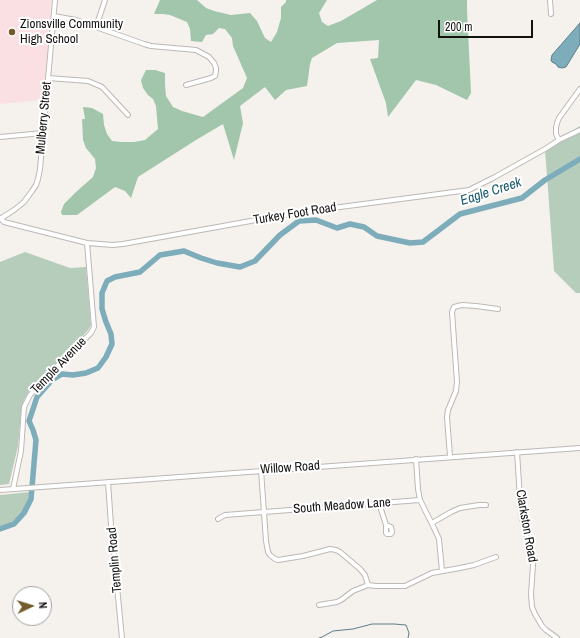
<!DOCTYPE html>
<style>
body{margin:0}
#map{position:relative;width:580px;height:638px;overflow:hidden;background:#f5f1ed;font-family:"Archivo Narrow",sans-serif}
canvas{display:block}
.north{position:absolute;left:12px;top:586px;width:40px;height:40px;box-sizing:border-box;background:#fff;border:1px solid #a1a0a0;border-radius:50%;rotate:86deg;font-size:11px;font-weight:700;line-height:16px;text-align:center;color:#141211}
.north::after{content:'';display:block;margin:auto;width:14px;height:18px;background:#725a2a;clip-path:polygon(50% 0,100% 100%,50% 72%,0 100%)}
.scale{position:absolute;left:438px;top:20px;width:95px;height:18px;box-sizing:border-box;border:2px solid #141211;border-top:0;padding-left:5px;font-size:12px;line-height:14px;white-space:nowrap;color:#141211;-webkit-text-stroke:3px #fff;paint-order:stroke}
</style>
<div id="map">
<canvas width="580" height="638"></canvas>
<div class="north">N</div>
<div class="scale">200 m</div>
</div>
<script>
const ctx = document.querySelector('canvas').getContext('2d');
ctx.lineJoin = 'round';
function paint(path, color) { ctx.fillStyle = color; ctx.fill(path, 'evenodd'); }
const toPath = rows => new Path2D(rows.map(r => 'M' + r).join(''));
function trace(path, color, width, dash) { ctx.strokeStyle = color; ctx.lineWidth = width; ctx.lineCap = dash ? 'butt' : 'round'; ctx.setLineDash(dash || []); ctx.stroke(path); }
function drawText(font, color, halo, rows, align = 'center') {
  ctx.font = font + ' "Archivo Narrow",sans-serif'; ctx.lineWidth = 4; ctx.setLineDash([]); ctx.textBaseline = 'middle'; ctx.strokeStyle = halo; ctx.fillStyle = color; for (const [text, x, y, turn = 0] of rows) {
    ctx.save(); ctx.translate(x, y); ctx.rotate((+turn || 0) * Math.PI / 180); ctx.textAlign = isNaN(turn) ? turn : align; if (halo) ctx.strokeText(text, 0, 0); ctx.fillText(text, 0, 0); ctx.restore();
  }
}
paint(toPath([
 [0,0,51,0,47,59,43,94,41,100,0,104]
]), '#fbe0e3');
paint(toPath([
 [580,126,580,293,576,293,554,271,545,149],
 [25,252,70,268,86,267,91,325,89,329,61,360,31,388,24,400,21,412,18,446,9,484,0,485,0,262],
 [30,492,24,513,14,524,0,529,0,495]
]), '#b6cdbc');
paint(toPath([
 [160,0,197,0,206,8,214,11,231,15,250,13,257,21,265,38,271,42,277,32,281,18,281,7,286,2,286,0,327,0,319,13,322,22,328,26,341,21,377,0,467,0,467,10,471,93,467,100,436,85,416,80,388,117,386,103,370,59,378,58,379,40,337,43,312,58,310,64,307,86,286,90,275,100,265,87,240,106,243,123,234,160,223,124,196,140,138,177,131,198,125,191,115,187,77,215,62,215,61,212,64,204,76,192,93,177,96,168,95,159,86,148,83,140,82,119,85,119,83,107,92,108,103,114,104,125,107,134,112,141,121,142,134,142,145,140,158,129,156,106,153,99,148,95,143,88,141,80,146,70,155,70,165,73,165,84,166,96,173,107,182,111,203,117,243,88,247,78,233,46,232,38,225,29,219,28,213,34,206,35,202,42,191,41,190,29,187,22,170,15,163,14,154,14]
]), '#a1c6ab');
const water = toPath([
 [580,23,580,44,566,67,562,68,558,67,556,64,552,62,551,60,552,55,580,23]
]);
paint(water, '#7dacbb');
trace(water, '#5e7e88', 1);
trace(toPath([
 [319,638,322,637,333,631,353,629,372,624,394,624,406,625,409,633,408,638]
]), '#5e7e88', 1);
trace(toPath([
 [0,529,14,524,24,513,31,499,36,440,33,430,29,421,37,397,52,380,62,374,73,375,86,373,98,368,106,357,112,344,111,334,106,322,102,309,102,293,107,281,115,277,140,272,160,255,184,251,201,258,217,263,240,267,255,261,280,235,299,221,316,220,337,228,350,224,364,227,377,236,410,243,423,242,460,214,522,198,545,180,580,159]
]), '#7dacbb', 5.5);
const minor = toPath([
 [550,0,551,14],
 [54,16,76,20,144,44,151,46,196,50,209,57,214,63,216,68,216,71,215,76,211,78,186,85],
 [96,27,105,0],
 [48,78,88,81,102,87,128,115],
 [0,137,43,133],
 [559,140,556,134,556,128,557,123,559,118,580,89],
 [0,218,4,222,87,243,113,245,123,244,295,213,469,190,493,178,545,149,559,140,580,130],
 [0,219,14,210,24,202,32,191,36,185,38,179,40,169,55,0],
 [517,452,521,514,524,527,533,559,533,565,531,594,532,607,535,614,542,626,546,630,557,638],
 [450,456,447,417,448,410,456,391,457,382,452,312,454,307,462,305,476,306,498,309],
 [416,459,418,489,420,500,434,528,439,539,442,571],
 [261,470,266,541,268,552,270,555,275,559,278,560,303,556,330,549,336,550,340,552,360,569,365,575,368,585,376,586,405,586,432,573,460,568,474,565,496,557],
 [108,482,111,525,122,638],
 [13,489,21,451,24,407,30,395,52,371,91,333,94,327,87,243],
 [0,490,580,448],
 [379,503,386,525,386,533,387,534,391,534,392,532,391,527,386,525],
 [218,519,225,515,420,500],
 [432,523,451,512,460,508,479,505,486,505],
 [319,605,337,602,341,600,353,591,368,585]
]);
trace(minor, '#bdb8b5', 6);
trace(minor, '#fff', 4);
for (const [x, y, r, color] of [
 [12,32,4,"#725a2a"]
]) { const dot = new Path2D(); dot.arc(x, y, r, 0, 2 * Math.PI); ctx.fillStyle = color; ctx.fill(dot); trace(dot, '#fff', 1.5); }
drawText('13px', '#141211', '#fff', [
 ["Zionsville Community",20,25],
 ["High School",20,40]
], 'left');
drawText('13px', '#141211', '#fff', [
 ["Mulberry Street",44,118,-85],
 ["Turkey Foot Road",295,214,-9],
 ["Temple Avenue",59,366,-46],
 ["Willow Road",290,468,-4],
 ["South Meadow Lane",342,506,-4],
 ["Clarkston Road",526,526,80],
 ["Templin Road",115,560,-95]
]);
drawText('italic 14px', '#1c5b6c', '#fff', [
 ["Eagle Creek",491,192,-18]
]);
</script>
